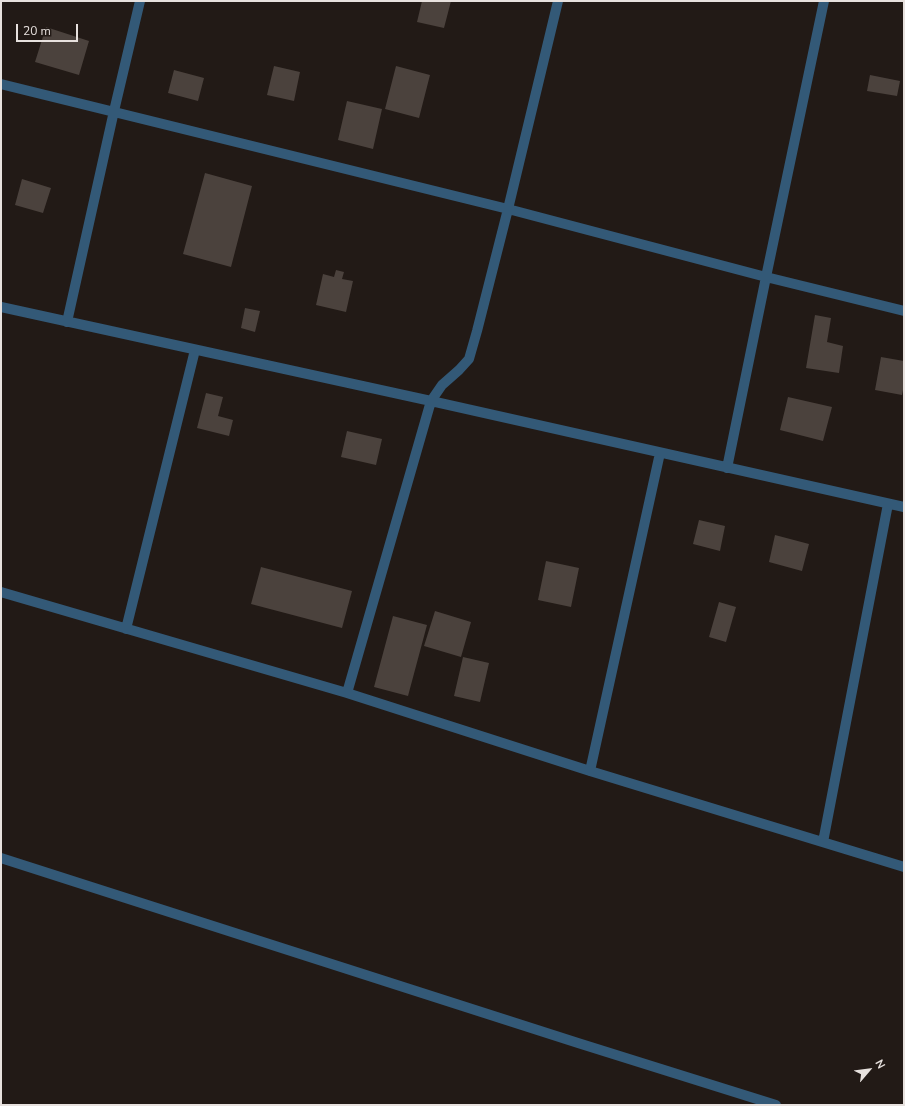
<!DOCTYPE html>
<style>
body{margin:0}
#map{position:relative;width:905px;height:1106px;overflow:hidden;background:#221a16;font-family:"Nunito Sans",sans-serif}
canvas{display:block}
.frame{position:absolute;inset:0;border:2px solid #e7e1de;pointer-events:none}
.north{position:absolute;left:849px;top:1050px;width:40px;height:40px;-webkit-text-stroke:3px #221a16;paint-order:stroke;rotate:62deg;font-size:11px;font-weight:700;line-height:16px;text-align:center;color:#e7e1de}
.north::after{content:'';display:block;margin:auto;width:14px;height:18px;background:#e7e1de;clip-path:polygon(50% 0,100% 100%,50% 72%,0 100%)}
.scale{position:absolute;left:16px;top:24px;width:62px;height:18px;box-sizing:border-box;border:2px solid #e7e1de;border-top:0;padding-left:5px;font-size:12px;line-height:14px;white-space:nowrap;color:#e7e1de;-webkit-text-stroke:3px #221a16;paint-order:stroke}
</style>
<div id="map">
<canvas width="905" height="1106"></canvas>
<div class="frame"></div>
<div class="north">N</div>
<div class="scale">20 m</div>
</div>
<script>
const ctx = document.querySelector('canvas').getContext('2d');
ctx.lineJoin = 'round';
function paint(path, color) { ctx.fillStyle = color; ctx.fill(path, 'evenodd'); }
const toPath = rows => new Path2D(rows.map(r => 'M' + r).join(''));
function trace(path, color, width, dash) { ctx.strokeStyle = color; ctx.lineWidth = width; ctx.lineCap = dash ? 'butt' : 'round'; ctx.setLineDash(dash || []); ctx.stroke(path); }
paint(toPath([
 [422,1,451,1,444,28,417,22],
 [46,27,89,41,79,75,35,62],
 [274,66,300,72,294,101,267,95],
 [396,66,430,75,419,118,385,109],
 [174,70,204,78,198,101,168,93],
 [870,75,900,81,897,96,867,91],
 [347,101,382,109,373,149,338,140],
 [205,173,252,186,231,267,183,254],
 [22,179,51,188,43,213,15,205],
 [336,270,344,272,342,279,353,281,346,312,316,305,323,274,334,277],
 [245,308,260,311,255,332,241,328],
 [815,315,831,318,827,342,843,346,839,373,806,368],
 [881,357,904,361,904,385,902,395,875,390],
 [206,393,223,397,218,416,233,420,229,436,197,428],
 [788,397,832,407,823,441,780,430],
 [347,431,382,439,376,465,341,457],
 [699,520,725,526,720,551,693,544],
 [775,535,809,544,802,571,769,562],
 [546,561,579,568,571,607,538,600],
 [261,567,352,591,342,628,251,604],
 [719,602,736,607,726,642,709,637],
 [435,611,471,622,461,657,424,646],
 [393,616,427,625,408,696,374,687],
 [463,657,489,663,480,702,454,696]
]), '#4b423d');
trace(toPath([
 [1,84,508,209,766,277,904,311],
 [1,307,431,401,904,507],
 [67,322,114,111,140,1],
 [727,468,766,277,824,1],
 [1,592,347,693,590,771,904,867],
 [126,629,195,350],
 [347,693,431,401,442,385,459,370,469,359,477,331,508,209,558,1],
 [590,771,660,453],
 [823,842,888,504],
 [1,858,578,1043,776,1105]
]), '#335977', 10);
</script>
